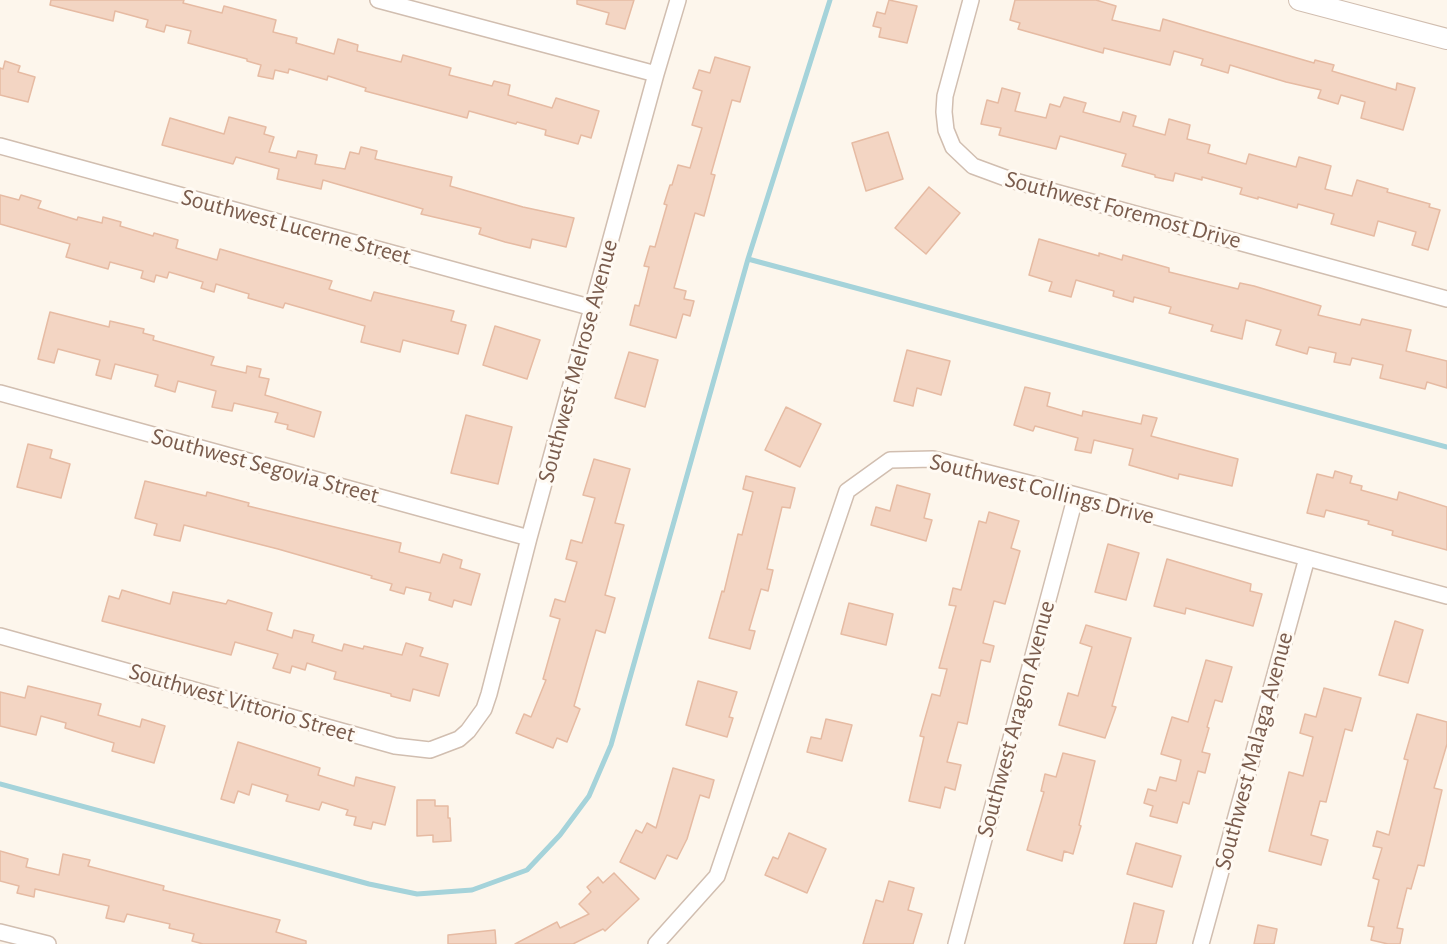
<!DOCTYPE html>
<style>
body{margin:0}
canvas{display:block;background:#fdf6ec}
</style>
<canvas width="1447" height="944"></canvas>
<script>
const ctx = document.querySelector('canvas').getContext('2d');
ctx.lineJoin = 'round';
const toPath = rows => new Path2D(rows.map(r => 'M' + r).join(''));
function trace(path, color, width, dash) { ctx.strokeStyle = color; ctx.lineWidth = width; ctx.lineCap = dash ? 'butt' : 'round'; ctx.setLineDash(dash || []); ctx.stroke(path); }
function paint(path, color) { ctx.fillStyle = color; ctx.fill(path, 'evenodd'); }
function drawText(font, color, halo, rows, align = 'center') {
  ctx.font = font + ' "Alegreya Sans",sans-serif'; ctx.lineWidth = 6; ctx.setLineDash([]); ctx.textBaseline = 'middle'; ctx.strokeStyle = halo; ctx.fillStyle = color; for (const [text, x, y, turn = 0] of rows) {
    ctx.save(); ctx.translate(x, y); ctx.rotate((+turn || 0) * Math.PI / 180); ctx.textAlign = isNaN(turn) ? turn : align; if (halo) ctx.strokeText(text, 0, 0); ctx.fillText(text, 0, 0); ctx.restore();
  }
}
trace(toPath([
 [748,259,1447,447],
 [0,784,369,884,417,894,472,890,527,870,560,835,589,796,611,745,748,259,830,0]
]), '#a5d3da', 5);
const building = toPath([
 [51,0,184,0,183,3,222,13,224,6,276,20,273,32,297,38,296,43,334,54,338,39,358,45,357,51,401,62,403,55,451,68,449,75,492,86,494,81,510,85,508,95,552,108,556,98,599,111,591,138,581,135,578,144,545,135,546,130,517,122,516,124,469,111,467,118,365,91,366,88,328,76,327,80,289,69,288,73,275,70,273,79,258,76,261,65,247,61,247,59,188,43,191,31,166,25,164,32,146,27,148,20,115,11,113,21,50,5,51,0],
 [577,0,634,0,625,29,606,24,609,13,577,4,577,0],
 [889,0,917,6,907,43,879,37,881,28,873,26,877,12,885,14,889,0],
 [1015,0,1096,0,1116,6,1112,20,1160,31,1163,19,1314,63,1315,60,1334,65,1332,71,1396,90,1397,83,1415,88,1403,130,1361,118,1365,102,1341,95,1338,104,1318,98,1321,90,1286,82,1230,65,1228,73,1201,65,1203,59,1174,51,1170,65,1104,48,1103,53,1018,29,1020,23,1010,20,1015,0],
 [715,57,750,67,740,102,732,100,711,174,715,175,704,216,695,213,674,288,686,291,684,299,694,301,690,316,683,314,676,338,630,325,635,305,639,306,649,267,644,266,650,246,655,247,667,205,664,204,670,185,672,185,678,165,690,168,702,128,692,125,702,91,693,88,699,70,710,73,715,57],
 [5,61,20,66,18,72,35,77,28,102,0,95,0,68,3,69,5,61],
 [1002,88,1020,93,1015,111,1046,118,1050,104,1060,107,1064,97,1086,103,1083,112,1109,119,1120,122,1123,112,1136,116,1133,126,1165,135,1169,119,1190,125,1187,139,1210,145,1208,153,1246,164,1249,154,1296,167,1299,157,1331,166,1325,189,1352,196,1357,180,1388,189,1387,192,1430,204,1429,207,1440,210,1428,250,1412,245,1416,232,1378,221,1374,236,1331,224,1334,214,1298,204,1297,208,1258,197,1258,199,1240,194,1242,188,1202,177,1202,180,1175,173,1173,181,1155,177,1155,175,1122,166,1126,154,1060,136,1056,149,999,135,1001,128,981,124,987,100,998,103,1002,88],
 [229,117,266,127,264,134,274,137,269,152,296,158,298,151,317,155,315,164,345,169,350,152,359,154,361,147,377,151,375,159,452,177,450,186,523,207,574,218,566,247,532,239,530,248,505,242,479,234,481,228,421,214,423,209,323,180,321,189,277,179,279,169,236,157,233,164,162,145,170,118,224,134,229,117],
 [888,132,903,179,866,191,852,143,888,132],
 [929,187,960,213,926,254,895,228,929,187],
 [0,195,19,200,21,195,41,201,38,208,77,220,78,217,102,223,103,217,121,222,120,226,153,236,154,233,178,240,176,248,217,260,220,249,258,260,332,281,329,289,371,301,374,292,454,311,451,321,466,325,458,354,403,340,400,352,361,342,365,326,285,303,283,308,248,298,249,294,216,284,214,292,201,288,203,282,169,272,167,278,156,275,154,282,141,278,143,271,110,262,108,269,66,257,70,244,0,224,0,195],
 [1039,239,1099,256,1099,253,1122,260,1123,255,1169,268,1169,272,1238,289,1240,283,1254,286,1321,306,1318,315,1360,325,1362,319,1411,330,1406,351,1447,361,1447,388,1427,382,1425,389,1380,378,1383,365,1352,358,1350,365,1334,362,1336,353,1309,347,1307,354,1276,345,1281,330,1246,320,1242,339,1211,331,1213,325,1169,313,1171,307,1134,297,1133,302,1113,296,1114,291,1076,280,1071,297,1049,291,1052,282,1029,275,1039,239],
 [50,312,109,327,110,321,144,329,143,333,154,336,153,340,214,357,211,365,246,373,247,366,261,369,259,377,269,379,265,395,321,412,314,437,287,429,288,425,275,422,278,413,234,403,232,411,212,407,216,391,178,381,175,392,155,386,158,375,115,364,111,379,96,375,100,360,58,349,54,363,38,359,50,312],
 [495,326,540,340,527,379,483,365,495,326],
 [907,350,950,361,941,395,917,388,913,406,894,401,907,350],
 [629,352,658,360,645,407,615,398,629,352],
 [1025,387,1050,393,1047,406,1082,416,1083,411,1141,424,1143,415,1157,418,1151,436,1238,459,1232,486,1179,474,1178,479,1129,465,1133,449,1094,440,1091,453,1075,450,1078,438,1035,426,1033,431,1014,425,1025,387],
 [786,407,821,424,800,467,765,450,786,407],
 [466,415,512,427,498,484,451,473,466,415],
 [28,444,52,450,50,458,70,464,61,498,17,487,28,444],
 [594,459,630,469,615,523,624,525,605,595,615,598,605,633,596,630,574,706,580,709,567,742,557,738,553,748,516,733,524,714,531,717,546,680,543,679,560,619,550,616,555,599,565,602,577,562,566,559,571,540,582,543,595,498,583,495,594,459],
 [1335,471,1352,476,1350,483,1362,486,1361,490,1397,500,1399,492,1447,507,1447,550,1392,535,1393,531,1368,524,1369,521,1326,510,1324,517,1307,513,1317,474,1333,478,1335,471],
 [746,476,795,488,790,508,782,507,767,569,773,570,768,591,761,589,749,630,755,631,750,649,709,638,722,591,724,592,738,534,742,535,753,492,743,489,746,476],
 [145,481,206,496,207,492,249,503,248,506,401,543,399,552,440,563,443,554,462,560,460,568,480,574,471,605,454,600,452,607,429,600,431,593,406,587,404,594,390,590,392,584,371,578,372,576,278,549,184,525,180,541,154,535,157,524,135,518,145,481],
 [897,485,930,494,924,518,932,520,926,541,871,525,876,507,890,511,897,485],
 [989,512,1019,521,1011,548,1020,551,1005,604,994,601,983,643,994,646,990,662,981,660,967,724,958,722,947,762,961,765,955,790,945,787,940,808,909,801,924,737,920,736,932,694,940,696,947,669,939,668,956,606,949,605,953,588,961,590,979,521,986,523,989,512],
 [1108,544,1139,553,1126,600,1095,592,1108,544],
 [1167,559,1251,584,1250,591,1262,594,1253,626,1186,608,1185,614,1154,606,1167,559],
 [122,590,170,604,173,592,226,604,228,600,272,613,267,630,292,638,294,630,314,635,312,642,342,651,344,644,363,649,364,646,402,655,406,643,423,648,420,656,448,664,439,696,413,689,410,701,391,696,391,694,334,679,336,672,307,663,305,670,292,666,290,673,273,668,278,654,235,642,231,655,102,621,109,596,119,599,122,590],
 [849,603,893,614,886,645,841,634,849,603],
 [1395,621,1423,630,1408,683,1379,675,1395,621],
 [1086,625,1131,638,1112,706,1116,707,1105,738,1059,725,1068,693,1078,696,1092,647,1080,643,1086,625],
 [1206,660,1232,667,1222,702,1215,700,1207,727,1209,728,1202,752,1210,754,1205,773,1198,771,1189,804,1183,802,1177,823,1150,816,1153,806,1144,803,1148,789,1156,791,1160,777,1176,781,1181,760,1161,754,1172,717,1188,722,1206,660],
 [698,681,737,692,729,717,733,718,727,737,686,725,698,681],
 [28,686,101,704,98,715,140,727,142,719,165,726,154,763,112,751,114,743,65,728,66,723,41,716,36,735,0,726,0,692,25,698,28,686],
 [1324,688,1361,698,1352,731,1345,729,1326,802,1320,801,1311,835,1328,840,1321,865,1269,851,1289,772,1303,776,1313,737,1300,733,1305,714,1316,717,1324,688],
 [1417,714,1447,722,1447,744,1434,788,1442,790,1424,866,1418,865,1411,889,1407,888,1397,928,1403,929,1400,944,1388,944,1371,940,1374,927,1368,926,1379,880,1373,878,1382,848,1373,846,1377,831,1389,835,1408,760,1404,759,1417,714],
 [826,719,852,725,842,761,807,752,811,737,821,739,826,719],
 [238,742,320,768,318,775,354,786,356,777,395,787,385,825,373,822,371,829,354,825,356,817,346,815,348,810,322,802,319,810,286,801,288,795,252,784,249,795,238,791,234,803,221,799,238,742],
 [1063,753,1095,761,1079,825,1081,826,1073,854,1064,851,1062,861,1027,850,1044,792,1041,791,1045,774,1056,777,1063,753],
 [673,768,714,780,709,798,700,795,687,839,677,859,667,855,655,879,620,862,636,830,642,833,647,823,656,828,673,768],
 [417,800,435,800,435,806,448,806,448,818,450,818,451,841,433,842,433,835,417,836,417,800],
 [789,833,826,849,807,893,765,875,773,857,778,859,789,833],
 [1136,843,1181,856,1172,887,1127,874,1136,843],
 [0,851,28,859,26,867,59,875,63,854,90,860,88,866,164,886,163,890,280,920,276,932,306,941,306,944,203,944,192,941,194,934,169,928,170,924,127,914,124,922,106,918,109,906,35,889,34,897,17,893,19,886,0,881,0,851],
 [614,873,639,899,605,931,603,929,573,944,515,944,557,922,560,928,589,914,579,904,591,892,587,887,598,877,603,883,614,873],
 [889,881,914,888,908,910,922,914,913,944,863,944,876,900,883,902,889,881],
 [1134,903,1164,911,1156,944,1124,944,1134,903],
 [1258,925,1277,929,1274,944,1254,944,1258,925],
 [495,930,496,944,448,944,448,935,495,930]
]);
paint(building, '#f3d5c3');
trace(building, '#e6bba3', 1.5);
const minor = toPath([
 [378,0,656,74],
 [971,0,945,96,944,112,946,130,953,147,973,166,1011,180,1447,299],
 [0,146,593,308],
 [0,393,529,538],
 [0,636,395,746,430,750,459,739,468,731,484,709,489,694,529,538,656,74,678,0],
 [0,932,48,944],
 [656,944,717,876,847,491,890,460,933,459,1076,495,1447,596],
 [956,944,1076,495],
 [1201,944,1307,558]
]);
const tertiary = toPath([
 [1299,0,1447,39]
]);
trace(minor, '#d1beb0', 18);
trace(tertiary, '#d1beb0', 22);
trace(minor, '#fff', 15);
trace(tertiary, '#fff', 20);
drawText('24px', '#7a5c4d', '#fffaf3', [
 ["Southwest Foremost Drive",1123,210,15],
 ["Southwest Lucerne Street",296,227,15],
 ["Southwest Melrose Avenue",578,361,-75],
 ["Southwest Segovia Street",265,466,15],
 ["Southwest Collings Drive",1042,489,14],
 ["Southwest Vittorio Street",242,703,16],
 ["Southwest Aragon Avenue",1016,719,-75],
 ["Southwest Malaga Avenue",1254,751,-75]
]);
</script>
